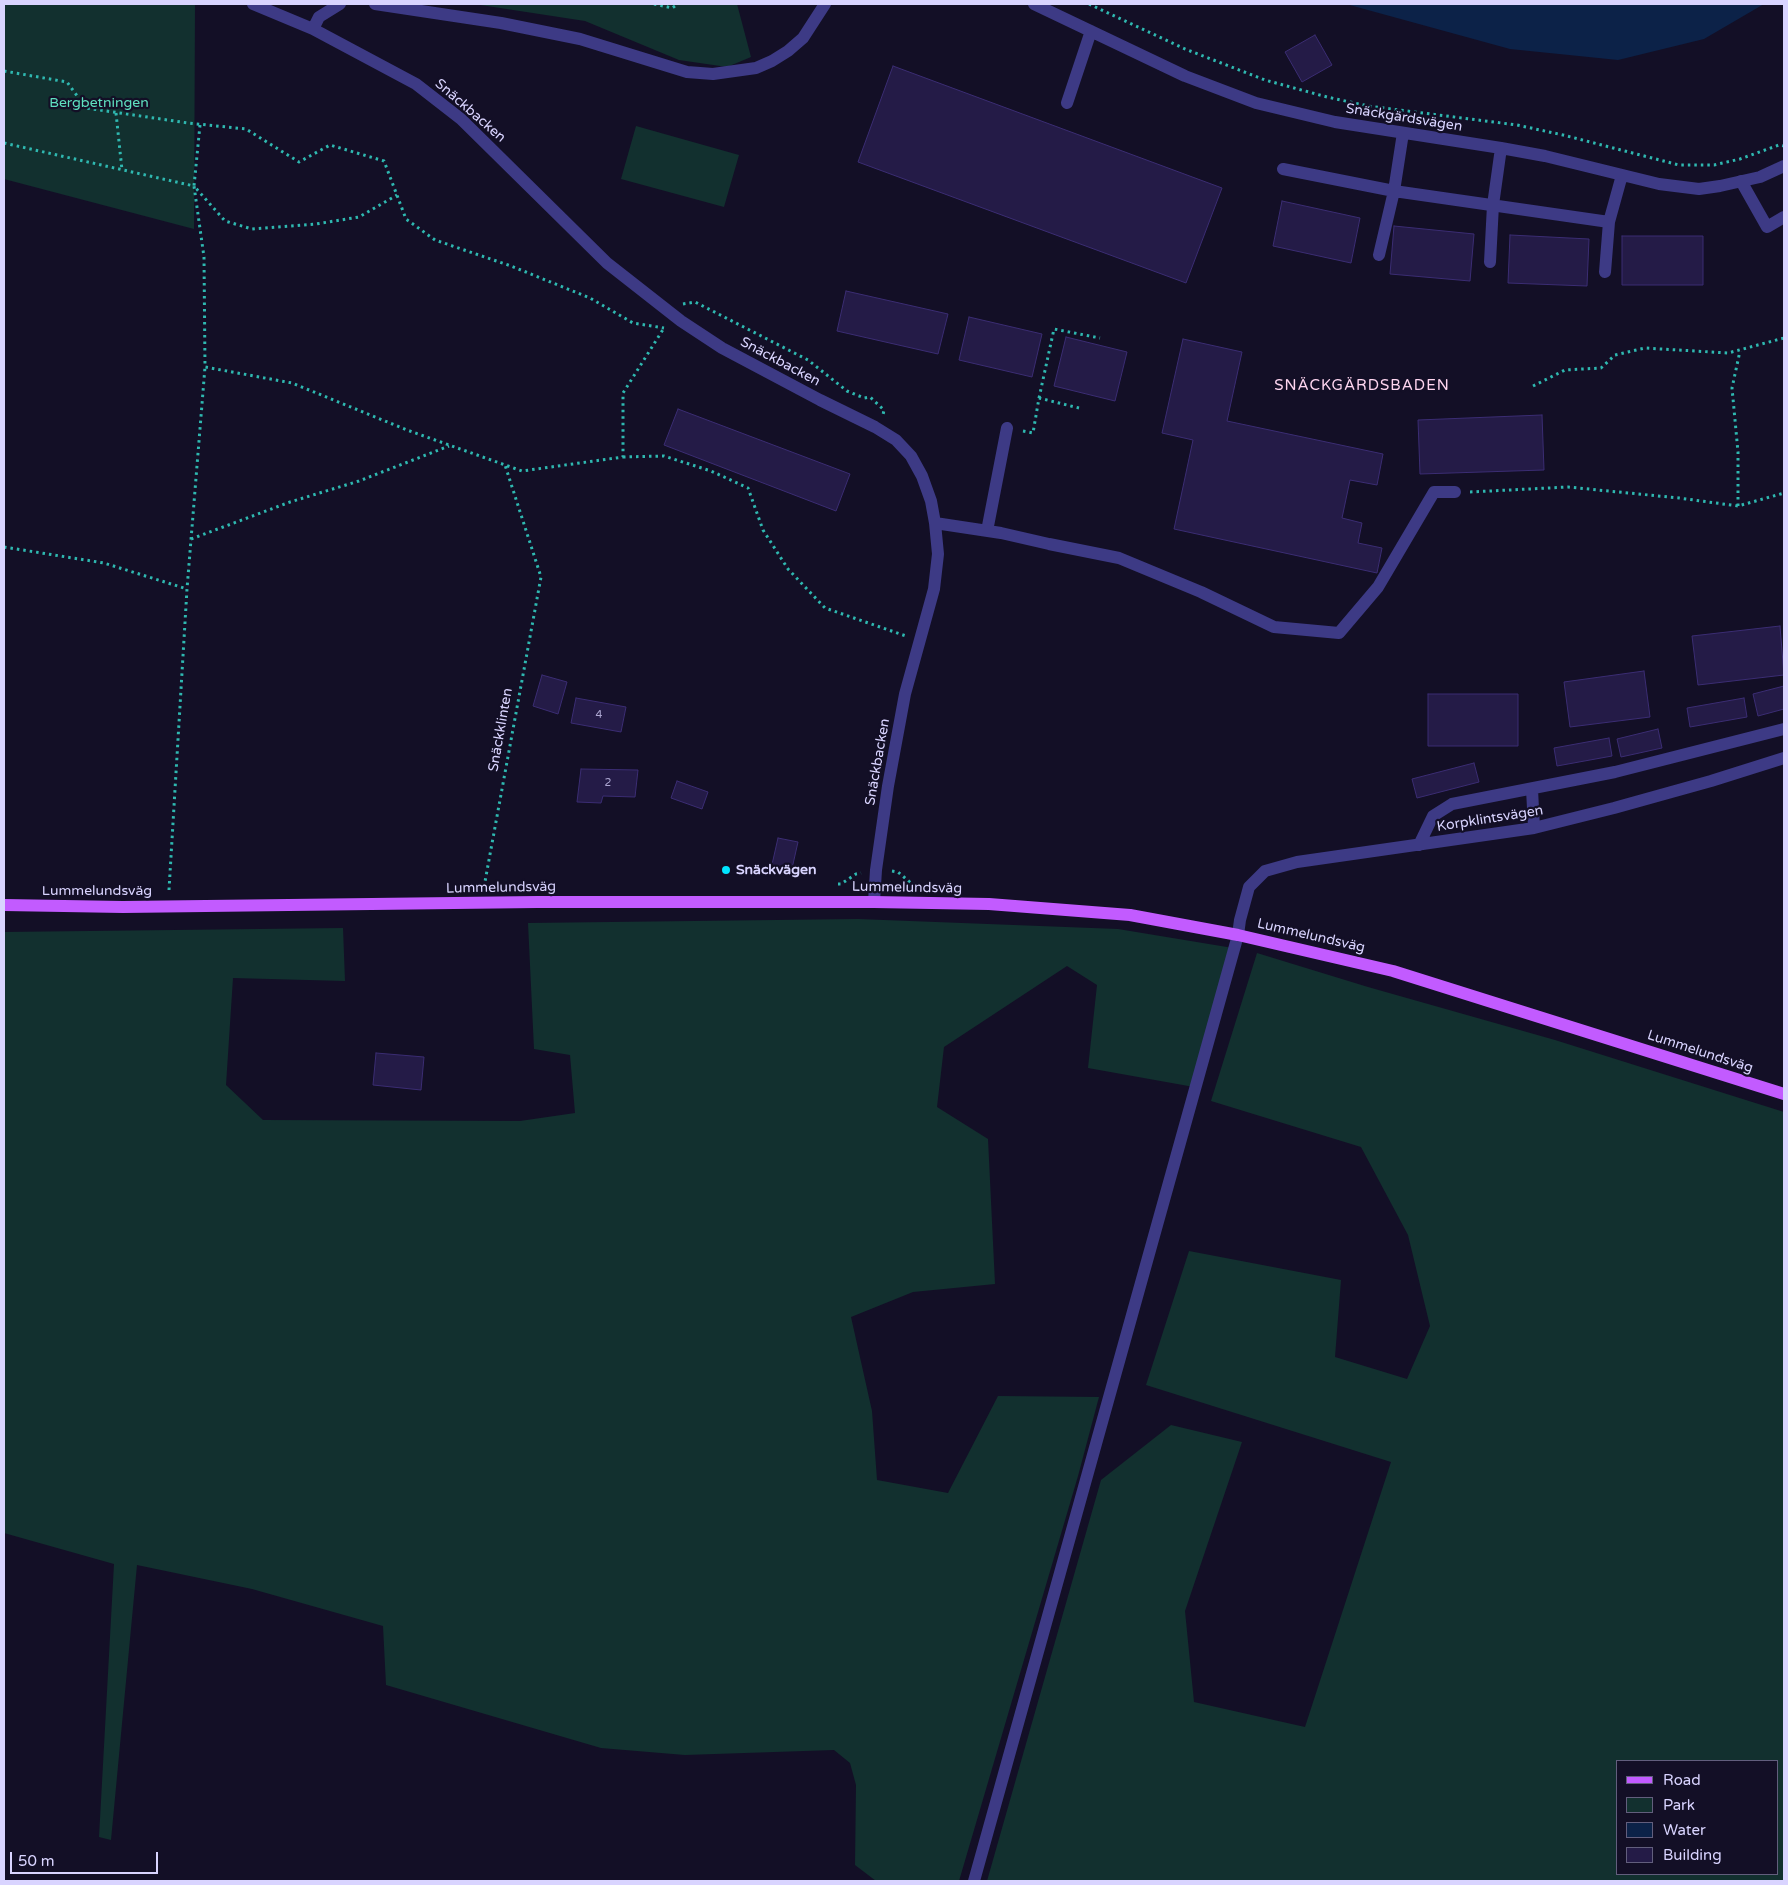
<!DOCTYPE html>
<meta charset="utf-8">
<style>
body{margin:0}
#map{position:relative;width:1788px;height:1885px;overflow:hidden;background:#130f26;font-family:"Varela Round",sans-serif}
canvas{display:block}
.frame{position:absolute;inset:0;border:5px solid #d9d4ff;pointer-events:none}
.legend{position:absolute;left:1616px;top:1760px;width:162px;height:115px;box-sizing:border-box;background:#130f26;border:1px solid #625e7d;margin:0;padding:6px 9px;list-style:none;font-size:15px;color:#d9d4ff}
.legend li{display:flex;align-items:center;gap:10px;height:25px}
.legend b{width:25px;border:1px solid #625e7d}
.scale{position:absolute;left:10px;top:1852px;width:148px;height:22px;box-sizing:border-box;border:2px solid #d9d4ff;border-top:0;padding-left:6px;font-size:15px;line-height:18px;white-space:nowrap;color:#d9d4ff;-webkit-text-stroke:4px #130f26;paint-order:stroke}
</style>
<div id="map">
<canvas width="1788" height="1885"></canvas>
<div class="frame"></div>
<ul class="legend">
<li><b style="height:6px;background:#c25bff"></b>Road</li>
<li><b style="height:14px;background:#12302f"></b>Park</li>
<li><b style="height:14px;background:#0c2248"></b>Water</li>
<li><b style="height:14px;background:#241b47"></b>Building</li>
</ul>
<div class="scale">50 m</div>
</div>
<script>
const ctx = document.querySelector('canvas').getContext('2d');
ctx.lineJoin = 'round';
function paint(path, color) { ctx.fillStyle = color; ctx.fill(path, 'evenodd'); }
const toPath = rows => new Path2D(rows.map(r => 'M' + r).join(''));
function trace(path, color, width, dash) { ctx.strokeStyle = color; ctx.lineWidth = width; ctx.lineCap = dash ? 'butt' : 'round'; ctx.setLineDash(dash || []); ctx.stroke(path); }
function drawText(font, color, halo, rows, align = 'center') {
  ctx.font = font + ' "Varela Round",sans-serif'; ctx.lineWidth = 4.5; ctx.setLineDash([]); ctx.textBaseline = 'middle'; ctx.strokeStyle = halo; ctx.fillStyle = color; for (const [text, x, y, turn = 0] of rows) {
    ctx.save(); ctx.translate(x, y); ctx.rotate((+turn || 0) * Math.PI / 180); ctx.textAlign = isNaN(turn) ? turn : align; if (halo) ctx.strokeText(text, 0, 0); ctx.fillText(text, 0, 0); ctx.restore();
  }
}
paint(toPath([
 [4,4,195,4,194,229,4,179],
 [474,4,737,4,751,57,727,67,679,60,585,21],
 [636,126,739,155,724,207,621,179],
 [858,919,1118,929,1233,948,1194,1087,1088,1068,1097,985,1067,966,944,1047,937,1107,988,1139,995,1284,913,1292,851,1317,872,1411,877,1480,948,1493,998,1396,1099,1397,1078,1476,959,1881,876,1881,855,1865,856,1785,850,1763,834,1750,685,1755,601,1748,386,1685,383,1626,252,1589,137,1565,111,1840,99,1837,114,1564,4,1533,4,932,343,928,345,981,233,978,226,1085,263,1120,520,1121,575,1113,570,1055,534,1049,528,923],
 [1257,953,1368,987,1555,1040,1784,1112,1784,1881,987,1881,1101,1480,1171,1425,1242,1442,1185,1611,1194,1702,1305,1727,1391,1462,1146,1385,1189,1251,1341,1280,1335,1357,1407,1379,1430,1326,1408,1235,1361,1147,1211,1101],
 [1777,1761,1777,1874,1617,1874,1617,1761]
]), '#12302f');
paint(toPath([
 [1346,4,1764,4,1704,39,1618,60,1510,49]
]), '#0c2248');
const building = toPath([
 [1315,35,1332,65,1302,82,1285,52,1315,35],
 [893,66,1222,188,1186,283,858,162,893,66],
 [1282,201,1360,218,1351,263,1273,246,1282,201],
 [1394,226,1474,234,1470,281,1390,274,1394,226],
 [1510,235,1589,239,1587,286,1508,283,1510,235],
 [1622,236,1703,236,1703,285,1622,285,1622,236],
 [846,291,948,314,938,354,837,331,846,291],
 [969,317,1042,334,1032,377,959,360,969,317],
 [1066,337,1127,352,1115,401,1054,386,1066,337],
 [1183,339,1242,352,1227,421,1383,454,1377,485,1350,480,1342,518,1362,523,1358,543,1382,548,1377,573,1174,529,1193,440,1162,433,1183,339],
 [678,409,850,474,836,511,664,445,678,409],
 [1542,415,1544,470,1420,474,1418,420,1542,415],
 [1780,626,1784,675,1698,685,1692,636,1780,626],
 [1644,671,1650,717,1570,727,1564,682,1644,671],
 [542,675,567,682,558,714,533,706,542,675],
 [1784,686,1784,709,1758,716,1753,694,1784,686],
 [1428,694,1518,694,1518,746,1428,746,1428,694],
 [576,698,626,707,621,732,571,723,576,698],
 [1744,698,1747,717,1690,727,1687,708,1744,698],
 [1658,729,1662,748,1621,757,1617,739,1658,729],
 [1609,738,1612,756,1557,766,1554,748,1609,738],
 [1474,763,1479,782,1417,798,1412,779,1474,763],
 [581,769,638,770,635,797,603,796,601,803,577,802,581,769],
 [677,781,708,792,702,809,671,798,677,781],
 [778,838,798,842,791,873,771,869,778,838],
 [376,1053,424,1057,421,1090,373,1085,376,1053]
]);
paint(building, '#241b47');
trace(building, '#3b2d73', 1);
trace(toPath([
 [654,4,672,8,678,4],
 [1089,4,1185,49,1265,80,1327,97,1368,106,1517,125,1563,135,1679,165,1714,165,1740,159,1779,145,1784,146],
 [4,71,67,82,86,108,188,123,246,129,299,162,330,145,384,161,406,219,435,240,511,266,590,298,633,323,664,328],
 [116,113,122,170],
 [200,125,194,186,225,221,252,229,316,224,359,217,397,195],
 [4,143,194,186,204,257,205,367,292,383,407,430,522,471,623,457,623,393,664,328],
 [683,304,695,302,808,360,847,391,864,398,870,397,884,410,883,415],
 [1533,386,1565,370,1601,368,1615,355,1645,348,1728,353,1784,338],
 [1039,398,1054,329,1100,338],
 [1023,431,1033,433,1039,398,1079,408],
 [623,457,664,456,711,471,748,488,763,530,788,569,825,608,906,636],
 [1470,492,1568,487,1679,498,1738,506,1784,493],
 [1738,506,1738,452,1732,388,1740,351],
 [191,539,290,502,359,481,449,446],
 [4,547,104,563,187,589],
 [892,871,898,872,912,884,921,886],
 [838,884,841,884,856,874,861,873],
 [484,887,541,577,505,465],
 [169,890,187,589,205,367]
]), '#2fb8b0', 3, [2.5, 4]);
trace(toPath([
 [253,4,313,29],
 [340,4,319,17,313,29,416,84,461,119,607,263,681,321,722,348,820,400,875,427,896,440,911,456,922,476,931,501,935,523,938,554,934,589,905,694,888,786,876,870,874,902],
 [375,4,501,23,580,39,687,72,713,74,756,68,772,61,788,51,803,38,825,4],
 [1034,4,1185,76,1256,103,1335,122,1501,148,1545,156,1659,184,1699,189,1720,186,1760,177,1784,166],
 [1067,103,1091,31],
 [1283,169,1394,191,1609,222],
 [1741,181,1767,227,1784,217],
 [1379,255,1394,191,1403,133],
 [1490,262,1493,205,1501,148],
 [1605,272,1609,222,1622,175],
 [935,523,1001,533,1049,544,1119,558,1201,592,1274,627,1339,633,1378,587,1434,492,1455,492],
 [987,531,1007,428],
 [1532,789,1534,828],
 [1419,845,1433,816,1452,804,1615,772,1784,729],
 [974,1881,1238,935,1240,920,1249,887,1265,871,1297,862,1534,828,1614,808,1711,781,1784,758]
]), '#3d3a85', 12);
trace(toPath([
 [4,905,123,907,537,902,874,902,989,904,1130,915,1238,935,1393,971,1784,1094]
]), '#c25bff', 12);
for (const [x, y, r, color] of [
 [726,870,5,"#00e5ff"]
]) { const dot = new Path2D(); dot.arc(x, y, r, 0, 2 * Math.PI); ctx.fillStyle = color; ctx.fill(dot); trace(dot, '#130f26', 2); }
drawText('11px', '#aca6d1', null, [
 ["4",599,715],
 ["2",608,783]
]);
drawText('14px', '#5fe0c0', '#130f26', [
 ["Bergbetningen",99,103]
]);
drawText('14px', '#d9d4ff', '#130f26', [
 ["Snäckbacken",470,111,41],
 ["Snäckgärdsvägen",1404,118,9],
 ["Snäckbacken",780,362,28],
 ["Snäckklinten",501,730,-80],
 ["Snäckbacken",878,762,-80],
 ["Korpklintsvägen",1490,819,-9],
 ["Lummelundsväg",501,888,-1],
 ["Lummelundsväg",907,888,1],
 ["Lummelundsväg",97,891],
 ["Lummelundsväg",1311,936,13],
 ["Lummelundsväg",1700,1052,18]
]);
drawText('bold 14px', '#d9d4ff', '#130f26', [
 ["Snäckvägen",736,870]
], 'left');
ctx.letterSpacing = '1px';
drawText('15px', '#ffd6f0', '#130f26', [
 ["SNÄCKGÄRDSBADEN",1362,386]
]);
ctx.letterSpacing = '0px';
</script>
